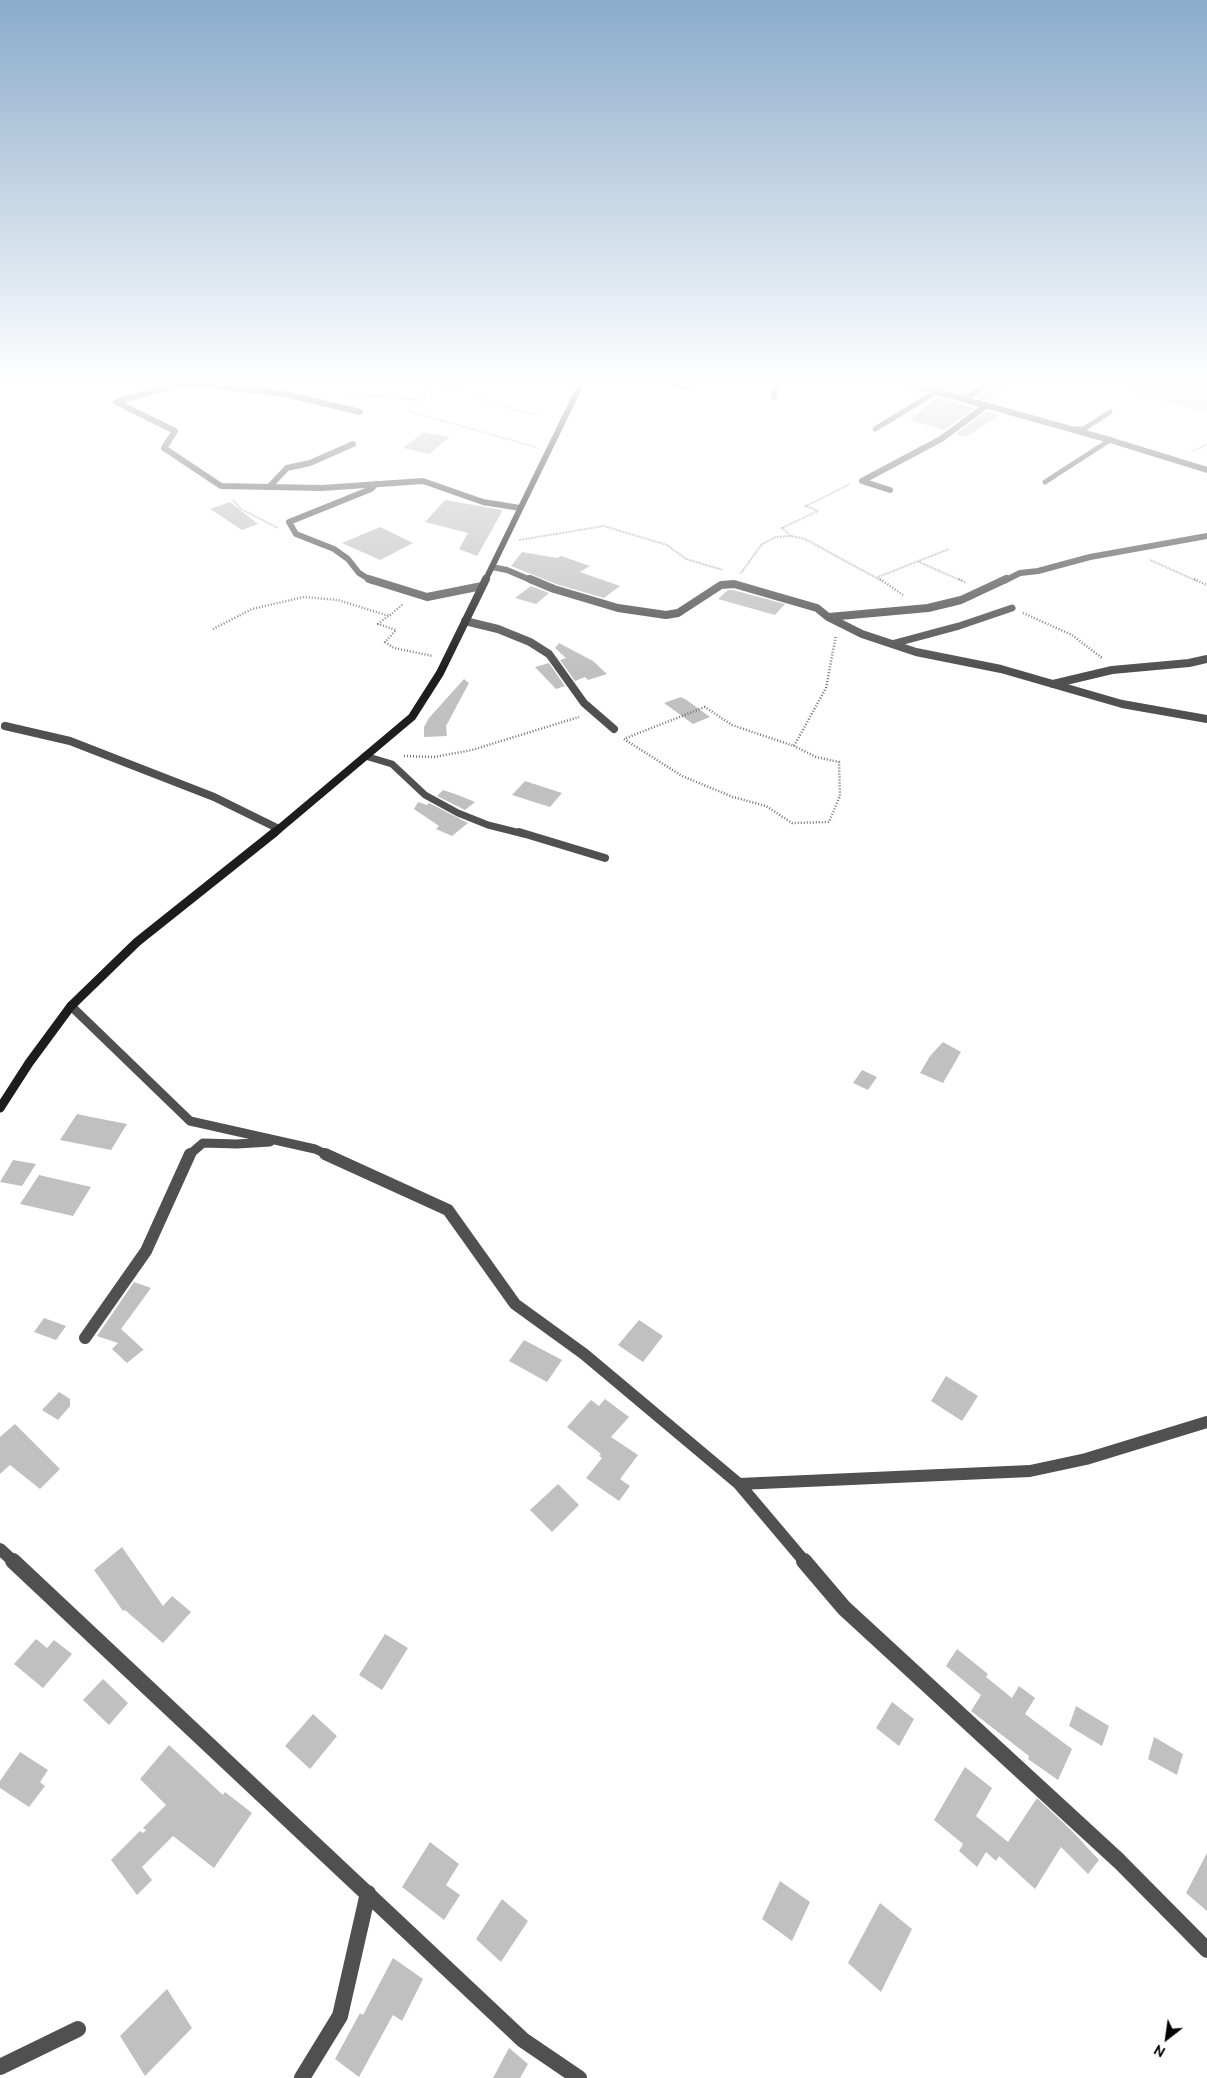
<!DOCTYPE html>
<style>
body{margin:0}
#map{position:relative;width:1207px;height:2078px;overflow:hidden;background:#fff;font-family:Ubuntu,sans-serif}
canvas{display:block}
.north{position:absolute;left:1142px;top:2013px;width:50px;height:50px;-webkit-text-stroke:4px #fff;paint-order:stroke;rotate:210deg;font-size:14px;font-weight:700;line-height:20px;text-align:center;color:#000}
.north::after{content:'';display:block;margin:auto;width:18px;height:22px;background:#000;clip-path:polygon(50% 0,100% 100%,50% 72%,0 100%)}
</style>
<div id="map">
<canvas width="1207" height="2078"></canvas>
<div class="north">N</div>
</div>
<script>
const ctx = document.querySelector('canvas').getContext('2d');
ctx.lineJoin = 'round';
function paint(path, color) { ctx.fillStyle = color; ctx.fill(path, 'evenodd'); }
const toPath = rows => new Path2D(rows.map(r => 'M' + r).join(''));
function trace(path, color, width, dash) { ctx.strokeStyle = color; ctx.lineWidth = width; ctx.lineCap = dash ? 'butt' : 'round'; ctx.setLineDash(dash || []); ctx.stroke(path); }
paint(toPath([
 [1102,380,1207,380,1207,413,1144,396]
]), '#d7d7d7');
paint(toPath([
 [970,380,981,380,962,394,946,389,954,382,969,386],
 [994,380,1021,380,987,400,976,398],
 [937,397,975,408,944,430,910,420],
 [987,411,1000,415,966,437,956,434],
 [424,432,450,437,429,454,403,448],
 [445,500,503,510,477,556,459,549,468,533,425,522],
 [230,502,258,524,242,530,210,509],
 [380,527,413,543,380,560,342,543],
 [522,552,557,558,561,556,590,566,580,572,620,586,604,598,556,584,511,566],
 [531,586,549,593,536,604,515,598],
 [728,590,733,590,785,604,775,615,718,599],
 [559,643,593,661,607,674,588,680,585,677,575,681,560,660,566,658,555,648],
 [549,663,565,686,556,689,535,667],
 [464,679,469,683,446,726,447,736,424,737,424,727,429,718],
 [681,697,688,701,710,717,693,724,664,703],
 [525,781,562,793,550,807,512,795],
 [443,790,458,795,475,802,465,810,437,796],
 [418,802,427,805,429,803,468,823,452,836,436,829,439,826,414,809],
 [943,1042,961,1052,943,1083,920,1073,930,1056],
 [862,1070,877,1077,868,1090,853,1083],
 [77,1114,86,1116,127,1124,111,1150,60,1140],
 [13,1160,36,1164,22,1186,0,1182],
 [39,1175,91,1187,73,1216,20,1204],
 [134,1282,151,1288,121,1329,145,1351,143,1350,127,1363,112,1349,118,1343,97,1336],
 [44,1318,66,1326,56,1340,34,1332],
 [639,1320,663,1336,643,1362,618,1345],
 [524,1340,562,1360,547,1382,509,1361],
 [946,1376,978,1396,962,1421,931,1401],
 [59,1392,70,1399,70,1406,58,1420,42,1410],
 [605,1399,629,1417,611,1437,638,1455,620,1479,630,1486,619,1501,586,1478,602,1458,599,1456,601,1454,567,1427,591,1400,599,1406],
 [15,1424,60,1469,40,1489,10,1465,0,1474,0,1437],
 [558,1484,579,1505,552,1532,530,1510],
 [122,1547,163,1606,172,1596,191,1612,163,1643,125,1610,123,1611,94,1570],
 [385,1634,408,1648,382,1690,359,1675],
 [36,1639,47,1648,54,1640,72,1654,43,1688,14,1664],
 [957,1649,988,1674,986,1677,1012,1698,1019,1686,1035,1698,1025,1714,1072,1749,1058,1780,1028,1759,1029,1756,971,1711,981,1695,946,1666],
 [103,1679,128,1703,109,1725,83,1700],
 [892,1702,914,1719,899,1746,876,1728],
 [1076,1706,1109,1726,1102,1746,1069,1726],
 [313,1714,337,1736,310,1769,285,1746],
 [1154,1737,1183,1754,1177,1775,1148,1759],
 [169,1745,223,1795,225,1792,252,1813,214,1868,173,1836,142,1867,152,1880,137,1895,111,1860,140,1831,143,1833,146,1830,143,1828,166,1805,140,1779],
 [20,1752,48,1770,40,1782,45,1786,29,1807,0,1788,0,1781],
 [965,1767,992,1788,976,1816,1008,1842,1037,1798,1072,1831,1099,1860,1088,1874,1061,1847,1035,1889,999,1856,996,1861,986,1852,977,1867,959,1851,963,1844,934,1820],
 [430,1842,459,1864,446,1885,460,1895,444,1920,402,1887],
 [1207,1853,1207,1911,1186,1893],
 [780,1881,810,1902,792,1941,762,1919],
 [502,1899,528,1921,501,1962,476,1939],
 [880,1903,912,1929,881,1992,848,1963],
 [393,1958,423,1979,402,2021,393,2015,359,2077,335,2059,360,2013,363,2015],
 [167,1989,192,2028,145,2076,120,2036],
 [509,2048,528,2064,520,2078,493,2078]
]), '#c0c0c0');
trace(toPath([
 [428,382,424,398,408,411,536,447],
 [426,388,485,394,486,401,518,411,538,414],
 [344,393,420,400],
 [1192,452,1207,444],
 [233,500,241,509,278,528],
 [791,536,782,528,818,511,806,506,850,484],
 [519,540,604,526,667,545,686,559,723,570],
 [1150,560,1197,581],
 [919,562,962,581],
 [741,573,762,544,776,537,791,536,805,539,882,581],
 [878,577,949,549]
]), '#727272', 2, [0.5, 1]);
trace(toPath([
 [880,579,903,595],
 [959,579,965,582],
 [1194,579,1207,585],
 [1023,613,1072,635,1102,658],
 [388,616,378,624,396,630,385,642,394,648,433,656],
 [213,629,252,609,304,597,338,600,389,616,403,604],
 [626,738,705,707,732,725,794,746,826,688,836,635],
 [624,739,682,776,733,797,766,806,792,823,829,822,840,796,839,762,816,757,794,746],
 [404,756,434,757,472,750,579,717]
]), '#727272', 2.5, [1, 2]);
trace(toPath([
 [875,429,936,392],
 [1072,429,1084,429,1110,412],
 [1045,482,1110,440]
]), '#505050', 5);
trace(toPath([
 [892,644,959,626,1012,608],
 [365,756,392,764,425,795,458,813,488,825,524,834]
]), '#505050', 7);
trace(toPath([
 [519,832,605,858]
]), '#505050', 8);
trace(toPath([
 [663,380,686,388],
 [895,380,1110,440,1207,470],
 [774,397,778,380],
 [963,399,976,392,989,380],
 [360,412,285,394,199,384,175,385,116,402,175,431,164,448,221,486,322,488,423,481,483,502,520,508],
 [269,487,287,468,310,463,353,444],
 [890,490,862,481,941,439,987,405],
 [492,567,507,570,533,581],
 [372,581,359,573,348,559,334,549,296,534,289,522,371,489,376,484],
 [1004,581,1020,573,1038,571,1090,557,1207,536]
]), '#505050', 6);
trace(toPath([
 [369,579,427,597,482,586],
 [530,579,554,589,618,608,666,615,678,613,721,585,734,584,817,608,828,617,862,634,916,652,1001,669,1122,704,1207,719],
 [829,617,928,608,961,600,1006,579],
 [465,621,498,629,530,642,549,654,584,703,614,729],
 [1053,684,1112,670,1189,663,1207,659],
 [5,726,70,741,214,797,279,829]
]), '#505050', 8);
trace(toPath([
 [71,1006,190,1121,315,1149,328,1155],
 [189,1155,203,1143,237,1144,270,1142]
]), '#505050', 9);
trace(toPath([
 [325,1154,448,1210,515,1304,584,1354,739,1484,805,1562],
 [85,1338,146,1251,190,1154],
 [739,1484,1030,1471,1086,1459,1207,1422],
 [0,1549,14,1562]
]), '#505050', 12);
trace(toPath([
 [13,1561,523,2040,579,2078],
 [804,1561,844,1608,1119,1861,1207,1950],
 [0,2067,78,2029],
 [302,2078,340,2016,368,1893]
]), '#505050', 16);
trace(toPath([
 [485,581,583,380]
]), '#1d1d1d', 6);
trace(toPath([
 [273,834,412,717,440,673,486,579]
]), '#1d1d1d', 8);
trace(toPath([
 [0,1108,29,1063,71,1006,137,942,275,832]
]), '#1d1d1d', 9);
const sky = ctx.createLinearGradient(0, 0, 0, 671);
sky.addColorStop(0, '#8aabca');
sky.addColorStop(0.57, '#fff');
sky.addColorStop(1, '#ffffff00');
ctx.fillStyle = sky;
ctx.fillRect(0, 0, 1207, 671);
</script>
